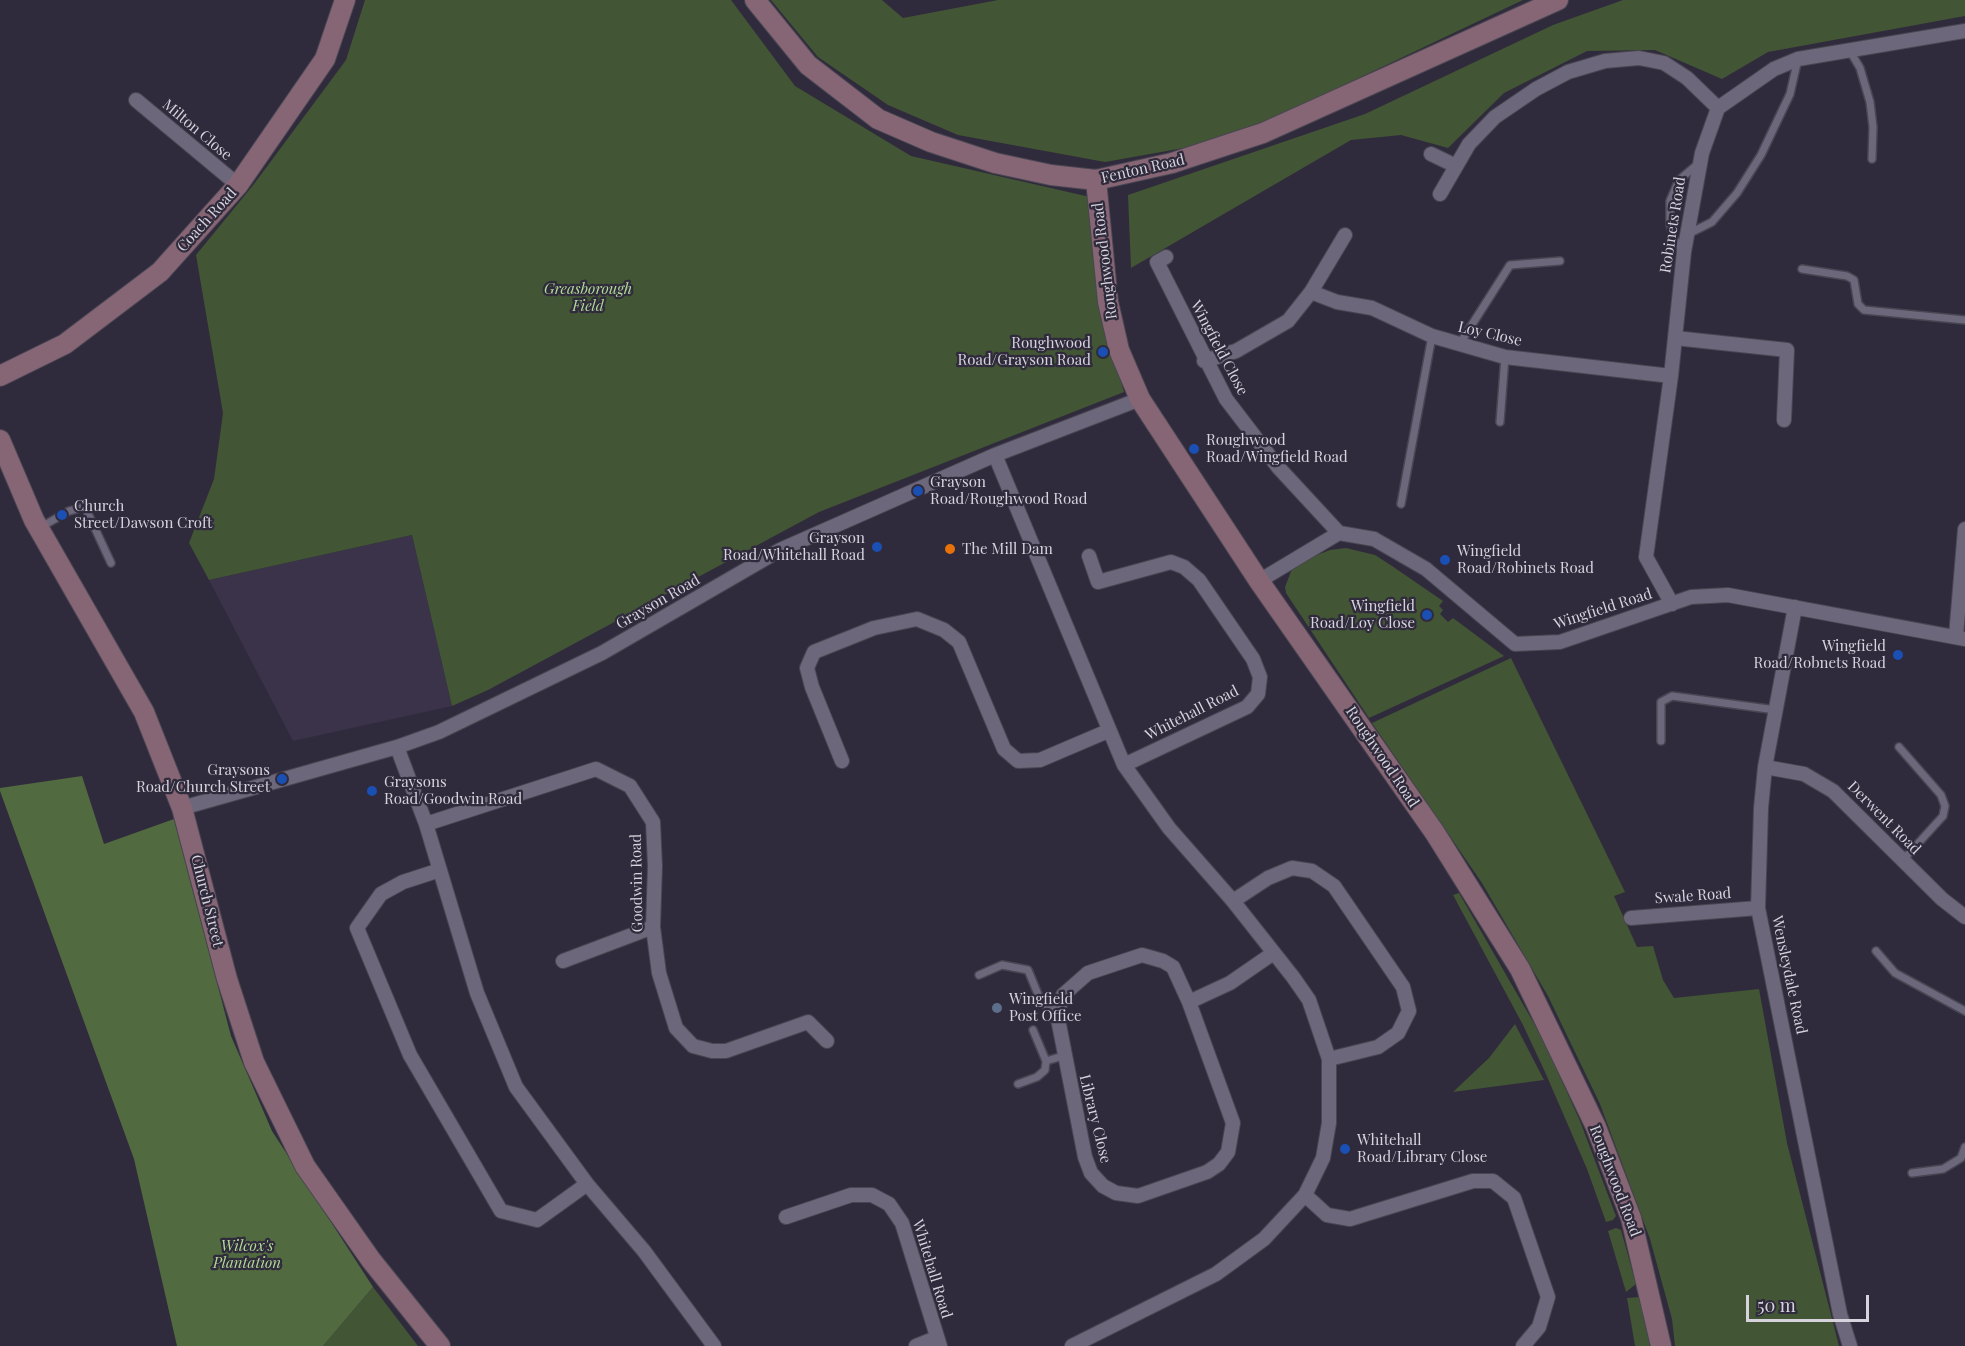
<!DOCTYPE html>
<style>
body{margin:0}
#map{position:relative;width:1965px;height:1346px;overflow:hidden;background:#302b3c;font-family:"Playfair Display",serif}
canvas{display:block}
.scale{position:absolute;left:1746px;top:1295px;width:123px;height:27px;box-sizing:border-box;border:3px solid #d6d3dd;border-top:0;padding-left:8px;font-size:18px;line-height:21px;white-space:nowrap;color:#d6d3dd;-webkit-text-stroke:4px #302b3c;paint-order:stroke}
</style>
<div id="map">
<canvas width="1965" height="1346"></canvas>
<div class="scale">50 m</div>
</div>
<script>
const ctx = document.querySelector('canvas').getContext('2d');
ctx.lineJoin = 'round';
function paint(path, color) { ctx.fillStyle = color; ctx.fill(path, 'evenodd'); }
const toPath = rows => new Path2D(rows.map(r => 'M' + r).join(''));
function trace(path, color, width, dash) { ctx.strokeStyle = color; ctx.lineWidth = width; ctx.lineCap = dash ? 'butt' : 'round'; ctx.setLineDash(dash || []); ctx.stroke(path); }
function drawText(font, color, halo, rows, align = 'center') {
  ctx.font = font + ' "Playfair Display",serif'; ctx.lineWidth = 4.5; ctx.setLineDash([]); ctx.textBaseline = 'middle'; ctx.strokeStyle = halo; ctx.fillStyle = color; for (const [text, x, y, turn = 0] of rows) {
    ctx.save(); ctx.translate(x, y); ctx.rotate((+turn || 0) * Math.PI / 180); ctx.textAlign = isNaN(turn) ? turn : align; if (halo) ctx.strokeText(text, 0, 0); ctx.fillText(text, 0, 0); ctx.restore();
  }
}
paint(toPath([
 [412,535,452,706,293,741,209,580]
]), '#3a3349');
paint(toPath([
 [365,0,731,0,795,86,911,156,1090,197,1104,321,1124,392,819,512,488,690,452,706,412,535,209,580,189,543,214,479,223,413,196,255,254,184,346,60],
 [771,0,882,0,903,18,998,0,1523,0,1279,116,1195,146,1105,162,958,135,888,105,818,57],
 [1623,0,1965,0,1965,16,1768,52,1722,79,1655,50,1587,51,1504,93,1448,148,1401,135,1351,140,1131,268,1128,195,1365,114,1553,25],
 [1346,548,1375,555,1392,566,1443,601,1439,606,1443,610,1440,614,1448,622,1453,618,1504,656,1369,718,1286,593,1285,587,1292,569,1304,560,1330,550],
 [1511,658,1625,892,1614,896,1637,947,1653,946,1663,980,1674,998,1759,989,1787,1143,1839,1346,1675,1346,1672,1319,1650,1239,1600,1104,1548,996,1482,883,1372,723],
 [1459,893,1543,1039,1580,1121,1616,1216,1613,1220,1606,1222,1587,1169,1545,1072,1523,1025,1453,895],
 [1515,1024,1544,1080,1453,1092,1489,1058],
 [1616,1228,1621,1230,1636,1284,1626,1292,1608,1231],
 [373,1287,418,1346,323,1346],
 [1640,1297,1642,1305,1650,1346,1635,1346,1627,1298]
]), '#425534');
paint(toPath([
 [82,776,104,844,174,819,231,1036,272,1131,373,1287,323,1346,177,1346,134,1159,0,791,0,788]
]), '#516a40');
const lane = toPath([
 [1850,51,1860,68,1870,102,1873,127,1872,159],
 [1688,234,1712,222,1737,193,1761,155,1790,94,1798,59],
 [1684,252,1674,239,1670,224,1670,201,1679,180,1698,164],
 [1802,269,1847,276,1854,280,1858,304,1864,310,1965,320],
 [1459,345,1510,265,1560,261],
 [1500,422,1505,357],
 [1401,504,1432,336],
 [41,527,69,511,85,507,111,563],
 [1661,741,1661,702,1672,696,1776,710],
 [1899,747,1941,795,1945,806,1943,816,1903,860],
 [1876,951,1895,973,1965,1011],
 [979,975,1002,965,1028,970,1042,1004,1058,1007],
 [1033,1030,1046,1061],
 [1018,1084,1037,1077,1045,1070,1046,1061,1063,1056],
 [1912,1173,1943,1169,1961,1158,1965,1147]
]);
const street = toPath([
 [136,100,238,185],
 [1431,154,1456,166],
 [1440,194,1469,144,1495,117,1536,89,1568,72,1605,61,1639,58,1664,63,1687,78,1718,108],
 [1166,257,1157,262,1226,399,1278,467,1339,533],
 [1311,292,1337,302,1372,308,1432,336,1505,357,1671,376],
 [1675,338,1787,350,1784,420],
 [1204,361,1236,351,1288,321,1311,292,1345,235],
 [995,455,1124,765,1169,828,1233,901,1293,977,1309,1000,1329,1059,1329,1123,1323,1158,1305,1195,1264,1239,1216,1274,1072,1346],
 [1089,556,1098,582,1171,562,1184,567,1199,580,1253,659,1260,677,1258,694,1247,707,1124,765],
 [1259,581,1339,533,1374,539,1426,569,1515,644,1560,642,1691,597,1728,595,1965,639],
 [1672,604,1646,557,1671,376,1684,252,1702,153,1718,108,1774,69,1798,59,1965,31],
 [1795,607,1765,767,1761,808,1758,908,1840,1314,1850,1346],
 [1956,636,1965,529],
 [397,747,426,824,477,993,516,1087,587,1184,644,1251,714,1346],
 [842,761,812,687,807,668,814,652,874,628,917,619,944,630,959,642,1004,749,1018,761,1040,760,1108,731],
 [1765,767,1804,774,1833,791,1942,899,1965,917],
 [182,808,397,747,439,732,602,653,780,550,995,455,1140,399],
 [426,824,596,769,630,786,653,822,655,866,653,927,659,973,676,1028,693,1046,712,1051,726,1051,808,1022,827,1041],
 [440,870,403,882,381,894,357,928,410,1055,501,1211,537,1220,587,1184],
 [1233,901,1268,878,1292,868,1312,871,1334,886,1403,987,1409,1011,1398,1033,1378,1047,1329,1059],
 [1631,918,1758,908],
 [563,961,653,927],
 [1189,1002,1233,1123,1228,1152,1219,1164,1207,1172,1138,1196,1116,1193,1103,1186,1091,1173,1085,1157,1057,1014,1063,995,1088,973,1142,955,1163,961,1173,967,1189,1002,1230,983,1272,954],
 [1305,1195,1327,1215,1350,1219,1473,1181,1493,1181,1514,1198,1548,1297,1539,1327,1523,1346],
 [786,1217,851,1195,872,1195,889,1204,902,1223,940,1346],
 [916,1346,936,1338]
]);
const secondary = toPath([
 [755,0,808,65,878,119,931,142,995,163,1051,175,1096,180,1172,163,1263,133,1558,0],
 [1096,180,1108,302,1119,350,1140,399,1259,581,1435,833,1520,969,1596,1127,1631,1218,1661,1346],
 [0,376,65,344,160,272,238,185,325,59,345,0],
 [0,440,34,520,144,712,182,808,227,979,254,1062,305,1166,371,1260,440,1346]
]);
trace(lane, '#494653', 10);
trace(street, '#494653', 16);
trace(secondary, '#494653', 22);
trace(lane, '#6c677a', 7);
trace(street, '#6c677a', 14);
trace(secondary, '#866574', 20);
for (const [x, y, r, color] of [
 [1103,352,6,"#1a4fb4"],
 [1194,449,6,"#1a4fb4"],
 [918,491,6,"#1a4fb4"],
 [62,515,6,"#1a4fb4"],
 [877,547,6,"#1a4fb4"],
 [950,549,6,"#e8710a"],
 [1445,560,6,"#1a4fb4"],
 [1427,615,6,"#1a4fb4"],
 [1898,655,6,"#1a4fb4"],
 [282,779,6,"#1a4fb4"],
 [372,791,6,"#1a4fb4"],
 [997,1008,6,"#5c6f8a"],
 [1345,1149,6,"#1a4fb4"]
]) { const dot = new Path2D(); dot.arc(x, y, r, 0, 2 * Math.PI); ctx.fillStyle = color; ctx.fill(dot); trace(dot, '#302b3c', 2); }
drawText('15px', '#d6d3dd', '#302b3c', [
 ["Milton Close",197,130,40],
 ["Fenton Road",1143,169,-13],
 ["Coach Road",207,220,-48],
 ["Robinets Road",1673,225,-81],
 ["Roughwood Road",1105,261,-97],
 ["Loy Close",1490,334,13],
 ["Wingfield Close",1219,348,62],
 ["Grayson Road",658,602,-30],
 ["Wingfield Road",1603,609,-18],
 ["Whitehall Road",1192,713,-27],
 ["Roughwood Road",1382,757,56],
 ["Derwent Road",1884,818,45],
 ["Goodwin Road",637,883,-91],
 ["Swale Road",1693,896,-4],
 ["Church Street",207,901,76],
 ["Wensleydale Road",1789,975,78],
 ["Library Close",1095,1119,76],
 ["Roughwood Road",1615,1181,69],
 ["Whitehall Road",932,1269,73]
]);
drawText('italic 15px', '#b1da95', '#302b3c', [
 ["Greasborough",588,289],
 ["Field",588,306],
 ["Wilcox's",247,1246],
 ["Plantation",247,1263]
]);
drawText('15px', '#d6d3dd', '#302b3c', [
 ["Roughwood",1091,343,"right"],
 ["Road/Grayson Road",1091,360,"right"],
 ["Roughwood",1206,440],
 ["Road/Wingfield Road",1206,457],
 ["Grayson",930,482],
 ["Road/Roughwood Road",930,499],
 ["Church",74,506],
 ["Street/Dawson Croft",74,523],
 ["Grayson",865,538,"right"],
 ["Road/Whitehall Road",865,555,"right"],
 ["The Mill Dam",962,549],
 ["Wingfield",1457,551],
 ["Road/Robinets Road",1457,568],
 ["Wingfield",1415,606,"right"],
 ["Road/Loy Close",1415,623,"right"],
 ["Wingfield",1886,646,"right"],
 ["Road/Robnets Road",1886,663,"right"],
 ["Graysons",270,770,"right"],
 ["Road/Church Street",270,787,"right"],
 ["Graysons",384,782],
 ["Road/Goodwin Road",384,799],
 ["Wingfield",1009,999],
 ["Post Office",1009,1016],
 ["Whitehall",1357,1140],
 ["Road/Library Close",1357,1157]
], 'left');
</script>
